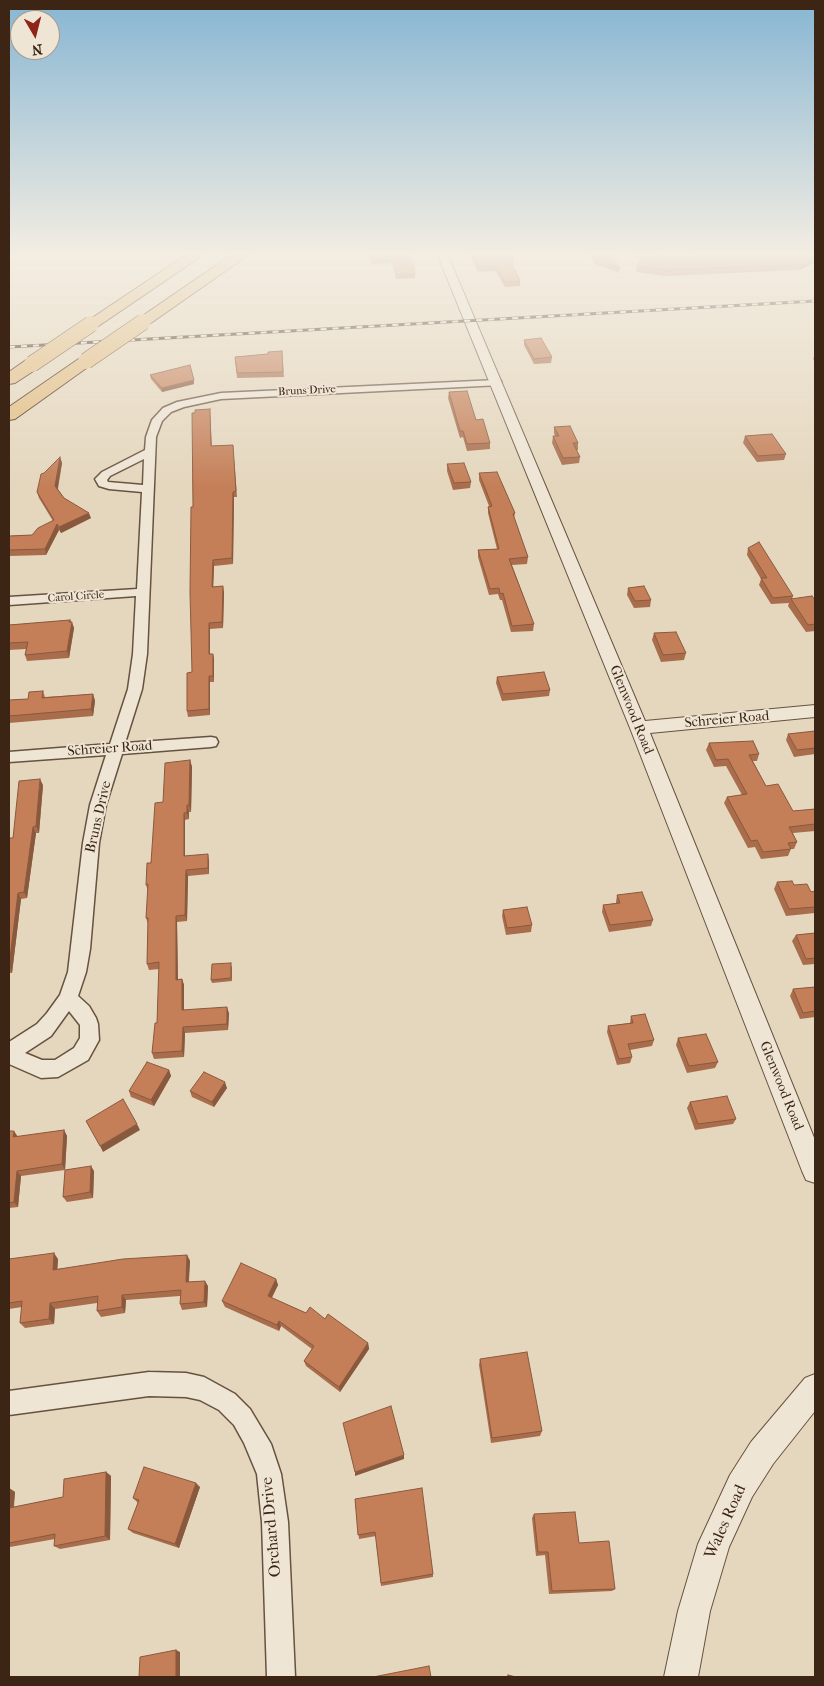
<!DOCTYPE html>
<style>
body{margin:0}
#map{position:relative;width:824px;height:1686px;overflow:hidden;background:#e5d7be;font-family:"IM FELL French Canon",serif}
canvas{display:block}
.frame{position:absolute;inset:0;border:10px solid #3d2515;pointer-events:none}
.north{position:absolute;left:10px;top:10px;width:50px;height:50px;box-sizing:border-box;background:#eee5d5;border:1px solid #a79888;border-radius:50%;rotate:172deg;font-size:14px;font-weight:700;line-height:20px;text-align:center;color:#3d2515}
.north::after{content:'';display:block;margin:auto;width:18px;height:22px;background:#8f2418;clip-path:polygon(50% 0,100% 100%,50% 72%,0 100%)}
</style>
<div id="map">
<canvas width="824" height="1686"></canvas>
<div class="frame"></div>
<div class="north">N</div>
</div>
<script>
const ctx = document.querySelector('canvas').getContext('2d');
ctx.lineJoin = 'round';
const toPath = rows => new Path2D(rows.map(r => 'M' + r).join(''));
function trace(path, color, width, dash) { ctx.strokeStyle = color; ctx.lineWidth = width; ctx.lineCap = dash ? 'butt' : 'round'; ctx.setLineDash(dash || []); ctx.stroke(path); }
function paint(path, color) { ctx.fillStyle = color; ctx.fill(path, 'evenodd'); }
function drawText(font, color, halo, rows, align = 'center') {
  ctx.font = font + ' "IM FELL French Canon",serif'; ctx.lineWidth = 4; ctx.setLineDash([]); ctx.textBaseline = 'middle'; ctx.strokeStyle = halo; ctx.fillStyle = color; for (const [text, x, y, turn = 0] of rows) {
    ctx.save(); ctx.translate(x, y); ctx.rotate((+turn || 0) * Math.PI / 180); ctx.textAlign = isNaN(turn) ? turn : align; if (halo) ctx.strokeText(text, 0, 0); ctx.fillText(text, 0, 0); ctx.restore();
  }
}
const minor = toPath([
 [628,251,638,251,667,259,663,262,641,258,628,251],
 [497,380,501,381,501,385,221,399,184,407,171,412,162,421,156,437,147,654,142,689,125,743,211,737,216,738,218,742,216,746,211,747,122,754,106,805,99,843,90,949,86,972,78,996,89,1006,96,1018,98,1024,99,1040,88,1060,58,1077,41,1078,9,1064,9,1042,37,1024,47,1013,60,995,68,972,83,843,90,805,106,755,9,762,9,752,110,744,128,689,133,654,136,596,9,605,9,597,137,589,142,492,109,489,99,486,95,479,102,472,145,450,146,437,152,420,163,408,177,402,221,393,497,380],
 [144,459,143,485,108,482,107,480,110,476,144,459],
 [69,1011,80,1025,80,1038,74,1048,55,1060,42,1060,25,1053,51,1036,69,1011],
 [149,1372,186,1373,204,1377,235,1394,250,1409,271,1444,281,1474,288,1522,295,1677,267,1677,262,1522,257,1474,244,1443,234,1425,219,1410,200,1400,186,1397,149,1396,9,1415,9,1391,149,1372]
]);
const tertiary = toPath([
 [436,251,446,251,645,721,815,705,815,717,650,733,815,1140,815,1183,806,1180,802,1171,630,728,436,251],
 [815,1374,815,1411,773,1464,752,1497,729,1547,710,1611,698,1677,664,1677,678,1611,698,1544,730,1475,751,1442,805,1378,815,1374]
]);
const motorway = toPath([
 [192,251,209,251,97,327,91,329,85,327,83,324,192,251],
 [237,251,254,251,148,325,138,325,135,322,138,319,237,251],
 [86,356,92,358,94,361,92,364,15,419,9,420,9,407,80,358,86,356],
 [32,359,38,360,40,364,38,368,15,383,9,384,9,372,26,360,32,359]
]);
trace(minor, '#67523f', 3);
trace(tertiary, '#67523f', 2);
trace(motorway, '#3d2515', 2);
paint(minor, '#eee5d5');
paint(tertiary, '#eee5d5');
paint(motorway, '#e2bc7f');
const rail = toPath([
 [9,347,815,301]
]);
trace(rail, '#3d2515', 3);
trace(rail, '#eee5d5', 2, [6]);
const motorwayBridge = toPath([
 [86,361,143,322],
 [32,364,91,324]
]);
trace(motorwayBridge, '#3d2515', 17, []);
trace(motorwayBridge, '#e2bc7f', 16);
paint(toPath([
 [367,251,409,251,415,274,415,278,396,279,393,263,372,264],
 [468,251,509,251,514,260,513,265,512,265,520,281,520,286,505,287,496,271,478,272],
 [587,251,609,251,620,268,619,273,595,264],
 [648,251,716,251,658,254],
 [815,251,815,262,800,270,666,276,636,272,637,266,659,258],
 [524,340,552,357,551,363,534,364,524,345],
 [282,351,284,377,237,378,235,357,268,354],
 [815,353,815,361,813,359],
 [150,375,194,384,162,392,151,379],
 [449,392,476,420,490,443,490,449,467,451,463,437,460,438,448,398],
 [210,415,212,446,233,445,237,497,234,497,233,564,214,566,213,587,224,592,223,628,210,629,210,654,213,654,214,660,214,682,210,682,210,715,188,717,187,711,192,672,193,507],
 [554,427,578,443,578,450,576,450,580,457,579,463,562,465,552,443,553,436,555,436,554,433],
 [745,436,786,454,784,460,757,462,743,443],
 [60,457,62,463,58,489,64,498,91,518,61,533,59,530,46,555,9,556,9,536,32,535,53,521,39,498,37,492,44,473],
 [447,464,471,482,470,488,453,490,447,471],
 [479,473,515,513,514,518,528,557,527,564,512,565,534,624,533,631,511,632,502,600,500,600,498,594,489,595,478,557,478,550,497,549,488,513,488,507,489,506,479,480],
 [748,548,793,596,792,599,815,600,815,631,806,632,788,606,789,603,771,604,759,585,761,579,747,555],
 [628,588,651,600,650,607,634,608,627,595],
 [70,620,74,628,69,658,27,661,25,655,26,649,9,650,9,625],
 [654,633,686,653,684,660,661,662,652,640],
 [497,677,550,690,549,696,502,701,496,683],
 [43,691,45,697,93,694,95,701,93,716,9,723,9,700,28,699],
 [815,731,815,754,794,757,786,740,788,734],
 [709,743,759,754,757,761,753,761,766,786,793,811,815,809,815,831,793,833,797,842,794,849,791,849,788,856,761,859,755,847,748,848,724,803,727,797,742,795,726,766,714,767,706,750],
 [190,760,192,767,191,812,189,812,189,819,185,820,185,856,209,861,209,874,188,876,187,921,177,922,178,979,182,979,184,985,184,1010,229,1013,228,1030,185,1033,184,1057,154,1059,152,1053,157,1023,159,969,149,970,147,964,148,924,146,918,148,891,146,885,163,802],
 [43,785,39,833,36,833,27,898,21,899,12,973,9,973,9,838,13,838],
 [777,882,794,885,811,892,815,891,815,913,786,916,774,889],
 [617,895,653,920,651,926,609,932,602,912,603,905,616,903,616,902],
 [503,910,532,925,531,932,506,935,502,916],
 [815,933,815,964,803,965,792,941,796,935],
 [232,966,232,981,212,983,211,980],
 [815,987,815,1017,800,1019,790,996,793,989],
 [631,1016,654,1040,652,1046,630,1050,632,1057,630,1063,617,1065,607,1032,608,1026,630,1023],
 [678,1038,718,1062,715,1068,687,1073,676,1045],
 [169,1070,171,1076,154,1106,131,1097,129,1091],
 [227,1088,214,1107,192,1097,190,1091],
 [690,1102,736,1119,733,1124,695,1130,687,1108],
 [64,1130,67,1136,65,1170,21,1176,18,1207,9,1208,9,1131,18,1137],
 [94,1171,93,1198,67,1202,63,1197],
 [187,1255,190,1261,189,1282,208,1286,207,1307,182,1310,180,1304,180,1296,126,1300,125,1313,101,1317,97,1311,97,1303,55,1309,54,1324,25,1328,20,1323,22,1307,9,1309,9,1259,58,1259,57,1269],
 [276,1279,278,1285,272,1298,306,1313,325,1319,368,1343,369,1349,340,1392,306,1366,304,1361,312,1349,281,1326,279,1331,225,1307,222,1301],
 [480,1359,542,1431,540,1436,491,1443,479,1365],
 [106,1472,111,1476,110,1540,60,1549,54,1546,55,1539,10,1547,10,1550,9,1550,9,1488,15,1492,14,1507,63,1497],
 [200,1487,179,1548,133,1533,128,1529,138,1503,133,1498],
 [355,1499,433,1574,433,1577,381,1586,376,1536,359,1539],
 [534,1514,579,1543,615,1589,612,1591,549,1594,545,1555,536,1556,532,1518]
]), '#a96d4c');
paint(toPath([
 [815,257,815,262,800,270,801,264],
 [194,380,194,384,162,392,162,388],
 [60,457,62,463,57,491,55,486],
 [233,492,234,497,233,564,232,558],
 [89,513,91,518,61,533,59,527],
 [57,524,59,530,46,555,45,549],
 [213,560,214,566,213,593,212,587],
 [223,586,224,592,223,628,222,622],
 [70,620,72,625,72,622,74,628,69,658,67,651],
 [209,623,210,629,210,660,209,654],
 [213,654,214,660,214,682,213,676],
 [209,676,210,682,210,715,209,709],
 [93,694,95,701,93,716,91,709],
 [190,760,192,767,191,812,189,805],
 [40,779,43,785,39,833,36,826],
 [187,805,189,812,189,819,187,813],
 [184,813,185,820,185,863,184,856],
 [33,827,36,833,27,898,24,892],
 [208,854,209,861,209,874,208,868],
 [186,870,188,876,187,921,185,915],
 [18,893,21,899,12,973,9,966],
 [176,916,177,922,178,986,176,980],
 [182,979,184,985,184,1016,182,1010],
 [227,1007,229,1013,228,1030,227,1024],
 [183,1027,185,1033,184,1057,182,1051],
 [169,1070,171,1076,154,1106,151,1100],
 [225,1082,227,1088,214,1107,212,1102],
 [137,1124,140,1130,103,1152,100,1146],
 [64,1130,67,1136,65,1170,62,1164],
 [14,1131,18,1137,13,1137],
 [91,1166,94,1171,93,1198,90,1192],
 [17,1171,21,1176,18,1207,14,1202],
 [54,1253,58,1259,57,1276,53,1270],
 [187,1255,190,1261,188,1288,186,1282],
 [276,1279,278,1285,269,1302,268,1296],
 [205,1281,208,1286,207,1307,204,1302],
 [122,1295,126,1300,125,1313,122,1307],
 [50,1303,55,1309,54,1324,49,1319],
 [279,1321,281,1326,279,1331,277,1325],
 [368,1343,369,1349,340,1392,339,1387],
 [404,1455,404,1459,355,1476,355,1472],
 [106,1472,111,1476,110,1540,105,1536],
 [196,1483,200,1487,179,1548,175,1544],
 [9,1488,15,1492,13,1512,9,1509],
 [176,1650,180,1652,180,1677,176,1677]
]), '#89593e');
const building = toPath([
 [369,251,409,251,415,274,396,274,392,259,371,260,369,251],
 [471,251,509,251,514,260,510,260,520,281,505,282,496,266,479,266,471,251],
 [591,251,609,251,620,268,595,259,591,251],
 [776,251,815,251,815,257,801,264,667,270,637,266,643,255,659,258,776,251],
 [541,338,552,357,534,359,524,340,541,338],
 [282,351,283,372,237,373,235,357,268,354,268,352,282,351],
 [190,365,194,380,162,388,150,375,190,365],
 [467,391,476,420,483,419,490,443,467,444,463,431,460,431,449,392,467,391],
 [210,409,211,446,233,445,236,491,233,492,232,558,213,560,212,587,223,586,222,622,209,623,209,654,213,654,213,676,209,676,209,709,187,711,187,673,192,672,190,592,191,507,193,507,192,413,195,413,195,410,210,409],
 [570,426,578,443,573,443,580,457,563,458,553,436,559,436,554,427,570,426],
 [772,434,786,454,758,456,745,436,772,434],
 [60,457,55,486,64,498,89,513,59,527,57,524,45,549,9,550,9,536,32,535,38,528,54,520,37,492,41,474,44,473,60,457],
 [464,463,471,482,454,483,447,464,464,463],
 [497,472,515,513,513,514,528,557,509,559,534,624,512,626,503,593,500,594,499,588,490,589,478,550,499,549,488,507,492,506,479,473,497,472],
 [759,542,793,596,773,598,761,578,767,578,748,548,759,542],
 [644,586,651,600,635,601,628,588,644,586],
 [812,596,815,600,815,624,808,625,791,599,812,596],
 [70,620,69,622,72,622,67,651,25,655,28,642,9,643,9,625,70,620],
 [676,632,686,653,663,655,654,633,676,632],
 [544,672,550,690,503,694,497,677,544,672],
 [43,691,42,698,93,694,91,709,9,716,9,700,28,699,29,692,43,691],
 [815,731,815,748,797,750,788,734,815,731],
 [753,741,759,754,749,755,766,786,778,784,793,811,815,809,815,824,789,827,797,842,788,843,791,849,763,852,757,840,751,841,727,797,747,794,728,759,716,760,709,743,753,741],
 [190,760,189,805,187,805,187,813,184,813,184,856,208,854,208,868,186,870,185,915,176,916,176,980,182,979,182,1010,227,1007,227,1024,183,1027,182,1051,152,1053,155,1023,157,1023,159,962,147,964,148,918,146,918,148,884,146,885,147,863,151,863,155,803,163,802,165,763,190,760],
 [40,779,36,826,33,827,24,892,18,893,9,966,9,838,13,838,19,781,40,779],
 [792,881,794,885,807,884,811,892,815,891,815,907,789,909,777,882,792,881],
 [642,892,653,920,610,925,603,905,620,903,617,895,642,892],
 [527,907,532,925,507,928,503,910,527,907],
 [815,933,815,958,806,959,796,935,815,933],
 [231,963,231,978,211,980,212,964,231,963],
 [815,987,815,1011,803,1013,793,989,815,987],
 [645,1014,654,1040,628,1044,632,1057,619,1059,608,1026,633,1023,631,1016,645,1014],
 [706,1034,718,1062,689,1066,678,1038,706,1034],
 [147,1062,169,1070,151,1100,129,1091,147,1062],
 [204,1072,225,1082,212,1102,190,1091,204,1072],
 [727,1096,736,1119,698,1124,690,1102,727,1096],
 [123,1099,137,1124,100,1146,86,1121,123,1099],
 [64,1130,62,1164,17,1171,14,1202,9,1203,9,1131,14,1131,13,1137,64,1130],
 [91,1166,90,1192,63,1197,65,1170,91,1166],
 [54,1253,53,1270,123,1259,187,1255,186,1282,205,1281,204,1302,180,1304,181,1290,122,1295,122,1307,97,1311,98,1296,50,1303,49,1319,20,1323,22,1301,9,1303,9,1259,54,1253],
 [241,1263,276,1279,268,1296,306,1313,310,1307,325,1319,328,1314,368,1343,339,1387,304,1361,314,1346,279,1321,277,1325,222,1301,241,1263],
 [527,1352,542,1431,492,1438,480,1359,527,1352],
 [391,1406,404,1455,355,1472,343,1423,391,1406],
 [144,1467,196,1483,175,1544,128,1529,139,1500,133,1498,144,1467],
 [106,1472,105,1536,54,1546,55,1534,9,1543,9,1508,63,1497,64,1479,106,1472],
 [422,1488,433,1574,381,1583,375,1532,358,1535,355,1499,422,1488],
 [575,1512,579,1543,609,1541,615,1589,552,1591,548,1552,538,1552,534,1514,575,1512],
 [176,1650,176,1677,139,1677,140,1657,176,1650],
 [429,1666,431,1677,373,1677,429,1666],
 [508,1675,516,1677,507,1677,508,1675]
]);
paint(building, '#c47f58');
trace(building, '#89593e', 1);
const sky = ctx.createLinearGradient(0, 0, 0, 487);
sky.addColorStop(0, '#87b6d3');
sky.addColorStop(0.52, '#f3ede2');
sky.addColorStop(1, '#f3ede200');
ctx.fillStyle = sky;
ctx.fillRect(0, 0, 824, 487);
drawText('11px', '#3d2515', '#eee5d5', [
 ["Bruns Drive",307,391,-3],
 ["Carol Circle",76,597,-4]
]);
drawText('14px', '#3d2515', '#eee5d5', [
 ["Glenwood Road",631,710,68],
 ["Schreier Road",727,720,-5],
 ["Schreier Road",110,749,-4],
 ["Bruns Drive",99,817,-77],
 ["Glenwood Road",781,1086,68]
]);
drawText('16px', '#3d2515', '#eee5d5', [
 ["Wales Road",726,1522,-66],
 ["Orchard Drive",272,1527,-95]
]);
</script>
